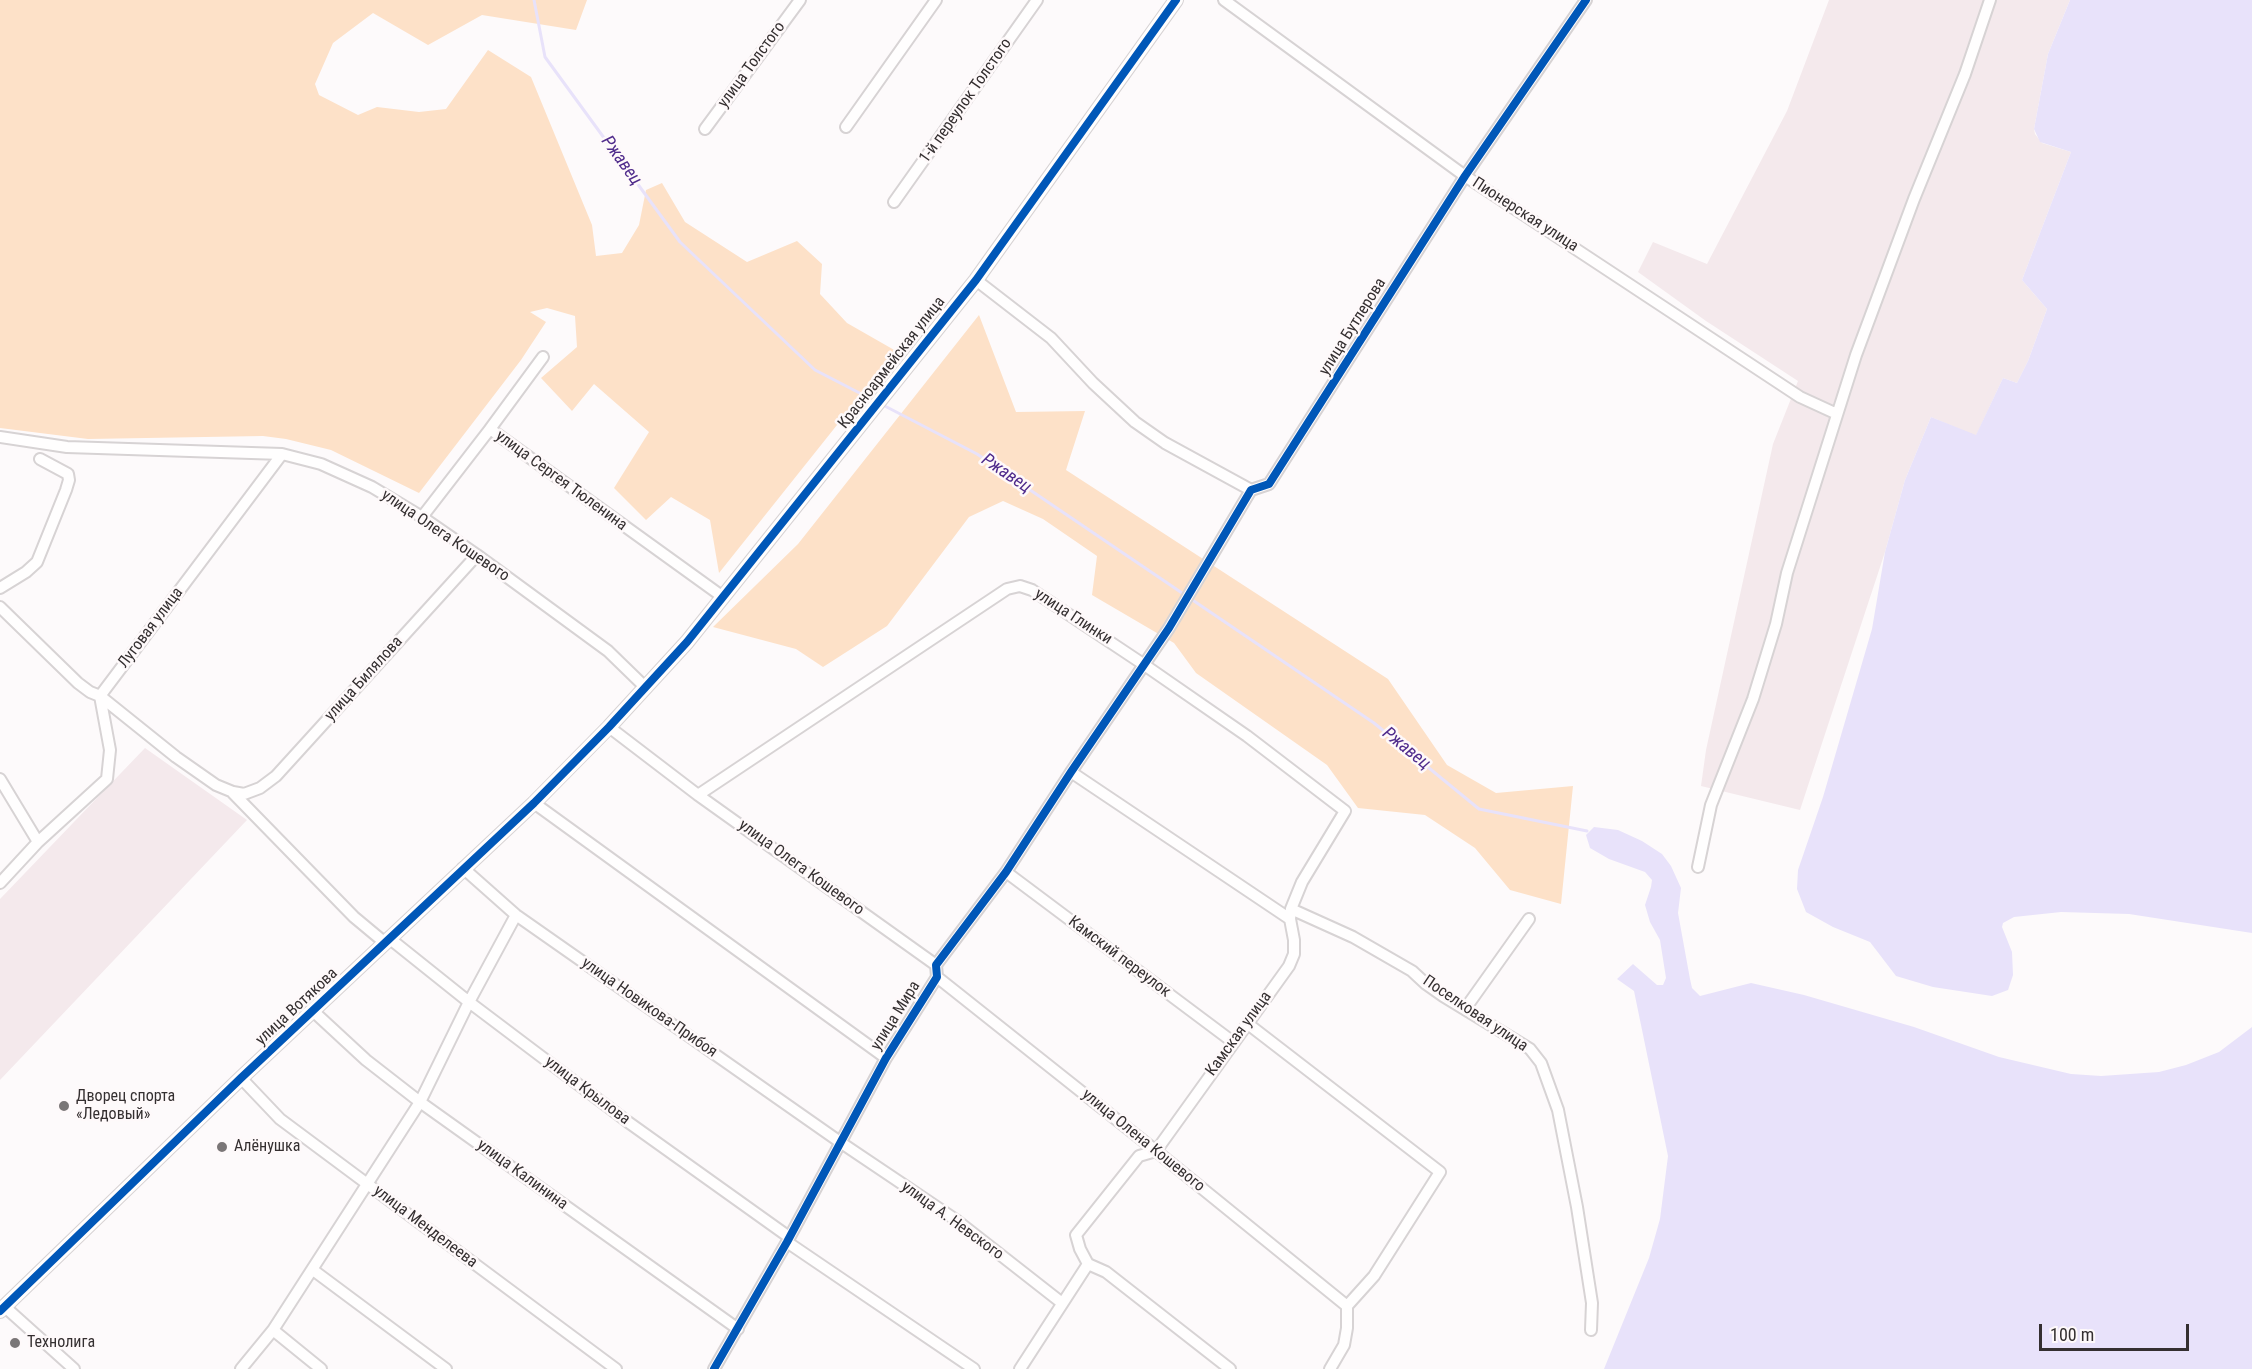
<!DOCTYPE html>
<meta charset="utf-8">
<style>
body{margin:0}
#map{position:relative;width:2252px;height:1369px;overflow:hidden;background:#fdfafb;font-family:"Roboto Condensed",sans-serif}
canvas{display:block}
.scale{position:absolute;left:2039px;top:1324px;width:150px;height:27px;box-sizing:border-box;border:3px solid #342f30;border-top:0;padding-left:8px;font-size:18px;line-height:21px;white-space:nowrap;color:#342f30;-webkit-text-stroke:4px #fef9fa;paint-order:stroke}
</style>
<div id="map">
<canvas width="2252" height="1369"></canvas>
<div class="scale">100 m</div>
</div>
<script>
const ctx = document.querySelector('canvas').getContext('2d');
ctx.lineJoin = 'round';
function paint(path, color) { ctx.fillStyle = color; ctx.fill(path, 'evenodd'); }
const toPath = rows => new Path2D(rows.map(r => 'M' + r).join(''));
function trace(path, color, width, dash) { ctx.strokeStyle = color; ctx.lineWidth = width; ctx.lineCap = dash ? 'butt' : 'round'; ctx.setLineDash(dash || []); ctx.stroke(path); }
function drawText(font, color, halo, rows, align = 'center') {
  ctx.font = font + ' "Roboto Condensed",sans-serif'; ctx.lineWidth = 5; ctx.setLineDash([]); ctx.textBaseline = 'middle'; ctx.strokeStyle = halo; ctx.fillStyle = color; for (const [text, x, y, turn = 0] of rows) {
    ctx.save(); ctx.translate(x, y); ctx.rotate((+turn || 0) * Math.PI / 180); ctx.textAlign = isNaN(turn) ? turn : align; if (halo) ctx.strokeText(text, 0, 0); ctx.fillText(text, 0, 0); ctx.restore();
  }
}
paint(toPath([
 [1829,0,2070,0,2048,54,2034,129,2035,134,2042,143,2071,152,2022,280,2047,309,2028,361,2017,383,2003,378,1976,436,1931,417,1905,480,1885,552,1800,810,1701,786,1706,750,1773,444,1798,381,1706,321,1638,272,1653,242,1707,264,1787,111],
 [145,748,247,820,0,1080,0,899]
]), '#f4e9ec');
paint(toPath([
 [0,0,587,0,576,30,482,15,428,45,373,13,333,43,315,84,319,95,358,115,377,107,419,112,446,109,488,50,531,77,592,225,596,256,622,253,639,225,646,190,662,183,685,222,747,262,797,241,822,264,820,294,847,323,896,351,719,573,710,520,671,497,646,520,614,488,649,432,594,384,572,411,541,378,577,347,575,316,547,308,530,312,546,322,521,360,419,493,331,450,286,439,263,436,88,439,0,428],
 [979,315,1016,412,1085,411,1066,470,1388,679,1447,765,1496,793,1573,786,1561,904,1510,890,1475,848,1425,815,1358,808,1327,765,1196,673,1174,643,1092,595,1097,556,1043,519,1003,501,969,517,887,626,823,667,796,649,713,627,798,544]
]), '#fde1c8');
paint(toPath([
 [2070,0,2252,0,2252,933,2129,914,2061,912,2014,917,2003,923,2002,927,2012,952,2013,975,2008,990,1992,996,1933,987,1896,976,1870,942,1833,927,1806,912,1797,889,1798,870,1823,797,1872,629,1885,552,1905,480,1931,417,1976,435,2003,378,2017,383,2028,361,2047,309,2022,280,2071,152,2040,142,2034,129,2048,54],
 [1594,827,1618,830,1642,841,1662,854,1671,866,1681,888,1678,913,1690,979,1692,988,1700,996,1751,983,1804,995,1914,1027,1999,1057,2071,1074,2101,1076,2159,1072,2186,1065,2219,1052,2252,1027,2252,1369,1604,1369,1649,1258,1660,1219,1668,1156,1634,991,1617,979,1633,964,1657,985,1663,985,1666,978,1660,940,1650,922,1645,905,1651,887,1652,880,1645,872,1609,859,1590,848,1586,835]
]), '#e8e2fa');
trace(toPath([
 [534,0,545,57,680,242,815,370,875,401],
 [881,404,977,454,1185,595],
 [1191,599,1374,723,1479,809,1587,831]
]), '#e8e2fa', 3);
const minor = toPath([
 [1224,0,1465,176,1800,397,1837,414],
 [846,127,936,0],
 [705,129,800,0],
 [894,202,1037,0],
 [976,280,1051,338,1093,383,1135,422,1165,443,1251,490],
 [490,429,543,357],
 [0,437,67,447,282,454,321,464,372,487,422,517,477,555,608,651,645,687],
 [422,517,490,429,723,597],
 [0,588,26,572,37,562,66,490,69,480,68,474,40,459],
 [0,607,78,683,90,692,100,696,282,454],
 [609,727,698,795,936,965],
 [1071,772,1290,919],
 [0,779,38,842],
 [233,793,354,917,384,942],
 [698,795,1007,589,1020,586,1032,590,1143,664,1247,736,1345,811,1302,882,1291,909,1290,919,1294,940,1294,954,1289,966,1156,1151,1139,1156,1076,1235,1080,1249,1088,1264,1020,1369],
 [534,803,886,1058],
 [1698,867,1711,805,1753,699,1776,624,1787,573,1856,355,1914,199,1965,74,1990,0],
 [463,868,516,915,840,1142,956,1220,1062,1303],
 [1006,872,1233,1042],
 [0,883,38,842,107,779,110,750,100,696,176,757,216,785,233,792,244,794,260,788,276,776,477,555],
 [1291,909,1353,937,1412,971,1426,984,1443,996,1530,1049,1541,1063,1558,1110,1577,1207,1592,1303,1591,1330],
 [389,938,469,1002,628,1122,789,1237],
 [937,977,1156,1151,1347,1306],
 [1465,1009,1529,919],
 [313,1011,366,1060,420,1102,738,1329],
 [1248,1024,1440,1172,1374,1276,1347,1306,1347,1328,1344,1345,1330,1369],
 [241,1078,280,1119,616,1369],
 [787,1242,974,1369],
 [1088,1264,1106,1272,1230,1369],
 [313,1270,446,1369],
 [5,1307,74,1369],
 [273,1330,321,1369],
 [241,1369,273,1330,420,1102,469,1002,516,915],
 [714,1369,787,1242,886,1058,937,977,936,965,1006,872,1071,772,1169,628,1251,490,1269,484,1465,176,1586,0]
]);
const tertiary = toPath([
 [0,1311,241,1078,534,803,609,727,687,642,976,280,1176,0]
]);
trace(minor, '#d7d3d4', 14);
trace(tertiary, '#d7d3d4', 16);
trace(minor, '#fffefe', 10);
trace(tertiary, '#fffefe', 14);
trace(toPath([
 [0,1311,241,1078,534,803,609,727,687,642,976,280,1176,0],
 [714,1369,787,1242,886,1058,937,977,936,965,1006,872,1071,772,1169,628,1251,490,1269,484,1465,176,1586,0]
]), '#0057b8', 8);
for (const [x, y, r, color] of [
 [64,1106,6,"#7a7677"],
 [222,1147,6,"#7a7677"],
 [15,1343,6,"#7a7677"]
]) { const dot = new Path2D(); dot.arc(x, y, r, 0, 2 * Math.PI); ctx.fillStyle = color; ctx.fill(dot); trace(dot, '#fef9fa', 2); }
drawText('16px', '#342f30', '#fef9fa', [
 ["улица Толстого",752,65,-54],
 ["1-й переулок Толстого",966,101,-55],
 ["Пионерская улица",1525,215,33],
 ["улица Бутлерова",1353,327,-58],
 ["Красноармейская улица",892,363,-52],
 ["улица Сергея Тюленина",561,481,36],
 ["улица Олега Кошевого",445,536,34],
 ["улица Глинки",1073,617,33],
 ["Луговая улица",151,628,-53],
 ["улица Билялова",364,679,-48],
 ["улица Олега Кошевого",801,868,36],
 ["Камский переулок",1119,957,37],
 ["улица Вотякова",297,1007,-43],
 ["улица Новикова-Прибоя",649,1008,35],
 ["Поселковая улица",1475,1014,34],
 ["улица Мира",896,1016,-58],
 ["Камская улица",1239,1034,-54],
 ["улица Крылова",587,1091,37],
 ["улица Олена Кошевого",1143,1141,39],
 ["улица Калинина",522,1175,36],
 ["улица А. Невского",952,1221,36],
 ["улица Менделеева",425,1227,37]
]);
drawText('16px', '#342f30', '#fef9fa', [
 ["Дворец спорта",76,1097],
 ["«Ледовый»",76,1115],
 ["Алёнушка",234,1147],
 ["Технолига",27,1343]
], 'left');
drawText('italic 18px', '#502c8c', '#fef9fa', [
 ["Ржавец",621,161,54],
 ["Ржавец",1006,474,34],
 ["Ржавец",1406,749,39]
]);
</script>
